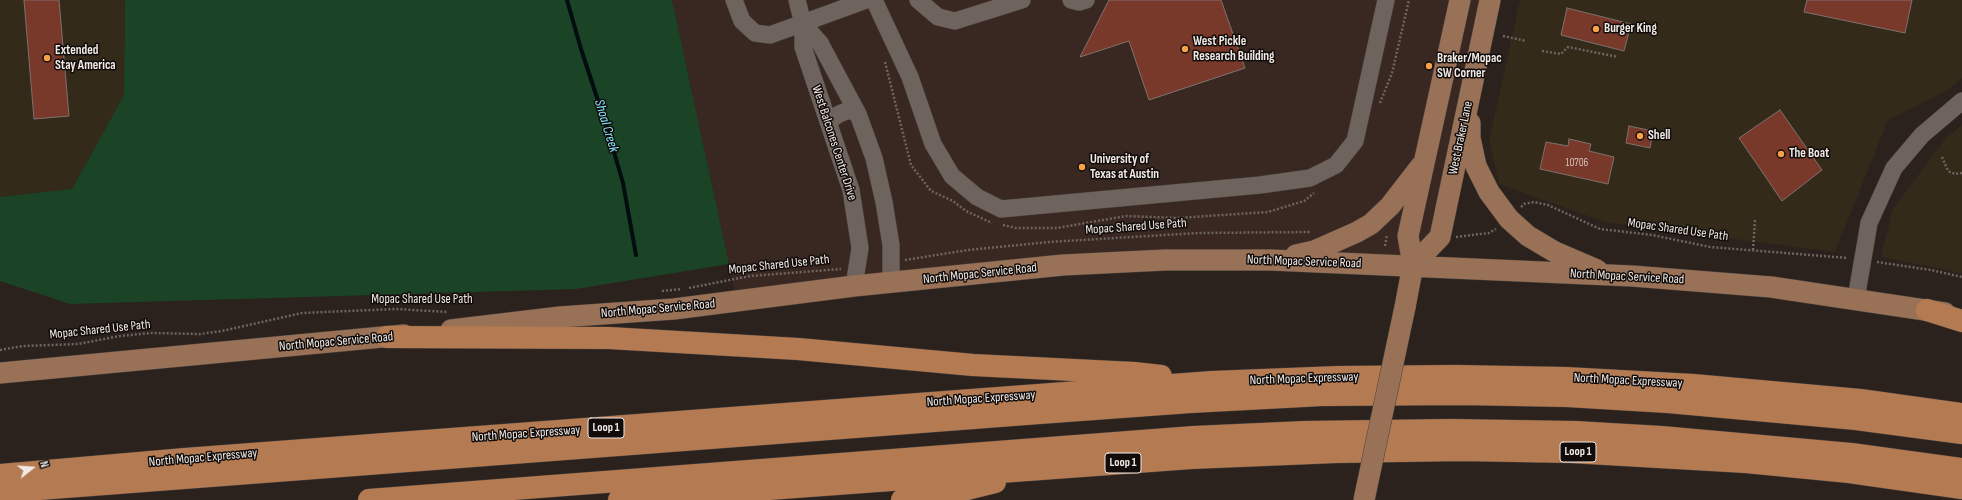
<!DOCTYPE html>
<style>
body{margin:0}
#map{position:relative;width:1962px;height:500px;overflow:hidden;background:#2c221d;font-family:"Sofia Sans Condensed",sans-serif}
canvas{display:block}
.north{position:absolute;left:12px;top:448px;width:40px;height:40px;-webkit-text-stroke:3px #110c0a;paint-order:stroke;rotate:73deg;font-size:11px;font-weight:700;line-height:16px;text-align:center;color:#f1eae7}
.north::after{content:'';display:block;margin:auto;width:14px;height:18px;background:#f1eae7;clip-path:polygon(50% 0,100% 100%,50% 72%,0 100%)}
</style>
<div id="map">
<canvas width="1962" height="500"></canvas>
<div class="north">N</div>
</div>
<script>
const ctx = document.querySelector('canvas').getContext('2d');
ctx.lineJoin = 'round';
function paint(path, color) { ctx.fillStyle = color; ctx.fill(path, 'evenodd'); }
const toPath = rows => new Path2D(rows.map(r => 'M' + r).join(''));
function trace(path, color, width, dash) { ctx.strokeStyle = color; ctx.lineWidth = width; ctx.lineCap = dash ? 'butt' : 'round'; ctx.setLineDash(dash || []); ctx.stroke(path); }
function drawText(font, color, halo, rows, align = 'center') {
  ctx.font = font + ' "Sofia Sans Condensed",sans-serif'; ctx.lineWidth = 3; ctx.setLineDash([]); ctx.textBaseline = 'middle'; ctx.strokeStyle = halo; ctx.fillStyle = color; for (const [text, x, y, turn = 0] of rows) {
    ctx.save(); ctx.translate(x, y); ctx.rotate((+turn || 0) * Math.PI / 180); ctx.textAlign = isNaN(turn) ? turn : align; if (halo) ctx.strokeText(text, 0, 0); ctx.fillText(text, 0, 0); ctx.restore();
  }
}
paint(toPath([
 [0,0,125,0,124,95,72,189,0,197],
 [1520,0,1962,0,1962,78,1946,91,1888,120,1835,252,1605,222,1499,184,1489,141],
 [1962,125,1962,273,1881,257,1893,209,1946,138]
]), '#332a1a');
paint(toPath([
 [672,0,1490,0,1440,237,1413,265,1165,260,737,301]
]), '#392821');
paint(toPath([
 [125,0,672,0,729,264,576,289,70,304,0,281,0,197,72,189,124,95]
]), '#1b4326');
trace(toPath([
 [567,0,581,49,607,128,623,183,636,255]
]), '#030c0f', 4);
const building = toPath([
 [24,0,59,0,69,116,34,119,24,0],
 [1109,0,1221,0,1245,68,1149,100,1129,41,1080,57,1109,0],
 [1807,0,1912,0,1905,33,1804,12,1807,0],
 [1567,8,1631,24,1624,51,1561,35,1567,8],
 [1780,110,1822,170,1782,201,1739,138,1780,110],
 [1629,126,1653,131,1650,148,1626,143,1629,126],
 [1569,139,1591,144,1589,151,1614,157,1608,184,1540,169,1546,142,1568,146,1569,139]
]);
paint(building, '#78392a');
trace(building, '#7f716d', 1);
const minor = toPath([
 [734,0,742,21,755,33,770,35,866,0],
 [797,0,803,24,803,47,851,190,860,248,854,286],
 [874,0,910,77,933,144,952,176,977,197,1001,209,1260,185,1310,178,1336,165,1355,141,1386,0],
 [918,0,938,17,955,21,1022,0],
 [1071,0,1079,2,1086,0],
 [803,24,820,43,858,114,874,158,884,202,891,245,891,283],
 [828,122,839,114,849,110,858,114],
 [1856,299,1869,223,1894,168,1922,135,1962,101]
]);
const major = toPath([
 [1470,123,1470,138,1476,166,1489,192,1509,219,1528,236,1555,252,1597,270],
 [1296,255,1314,251,1357,232,1371,224,1390,206,1421,166],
 [1413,265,1440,237,1490,0],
 [1405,307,1413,265,1408,236,1460,0],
 [451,330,560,317,674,309,854,286,1063,265,1165,260,1271,260,1632,276,1771,287,1945,313],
 [0,373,404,335]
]);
const highway = toPath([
 [1927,310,1962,321],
 [387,337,609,338,798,349,973,365,1134,373,1161,376],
 [0,475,185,459,1212,382,1339,377,1457,376,1565,378,1693,385,1860,400,1962,414],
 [0,492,1039,413,1190,402,1322,395,1463,394,1567,396,1668,402,1856,419,1962,433],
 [369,500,1194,437,1305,432,1450,430,1575,432,1661,437,1851,454,1962,469],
 [619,500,1191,458,1336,452,1461,450,1571,452,1746,462,1849,472,1962,488],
 [902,500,955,492,995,482]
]);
trace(minor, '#49413d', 18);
trace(major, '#49413d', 22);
trace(highway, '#49413d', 23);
trace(toPath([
 [1503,36,1526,41],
 [1542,51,1561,54,1568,47,1618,57],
 [885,62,911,165,931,191,953,201,966,211,992,223],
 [1380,103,1392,73,1409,0],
 [1942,157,1948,171,1955,174,1962,173],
 [1521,207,1524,204,1534,202,1548,205,1600,229,1652,235,1710,247,1848,258],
 [1003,225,1016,228,1057,228,1126,216,1177,218,1268,212,1304,201,1314,193],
 [1456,237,1489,233,1496,229],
 [1385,246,1387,235],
 [1753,250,1755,220],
 [905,260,968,250,1049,242,1198,233,1311,232],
 [1877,262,1931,270,1962,277],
 [689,288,750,276,841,269],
 [662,291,682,289],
 [0,350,23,346,78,344,120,336,151,333,200,334,222,331,302,313,396,309,448,312]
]), '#6e6561', 2.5, [2, 2]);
trace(minor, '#6f635d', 17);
trace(major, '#987156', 21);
trace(highway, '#b47b52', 22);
const majorBridge = toPath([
 [1364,500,1405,307]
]);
trace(majorBridge, '#49413d', 22, []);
trace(majorBridge, '#987156', 21);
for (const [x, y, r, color] of [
 [1596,29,4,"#f7a248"],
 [1185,49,4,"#f7a248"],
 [47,58,4,"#f7a248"],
 [1429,66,4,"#f7a248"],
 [1640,136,4,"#f7a248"],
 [1781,154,4,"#f7a248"],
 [1082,167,4,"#f7a248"]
]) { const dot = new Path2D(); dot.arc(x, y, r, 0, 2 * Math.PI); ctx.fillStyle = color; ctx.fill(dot); trace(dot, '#110c0a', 1.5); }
drawText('11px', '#d3beb8', null, [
 ["10706",1577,163]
]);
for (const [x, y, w] of [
 [606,428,36],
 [1578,452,36],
 [1123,463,36]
]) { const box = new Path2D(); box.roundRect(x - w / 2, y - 10, w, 20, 3); ctx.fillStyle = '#110c0a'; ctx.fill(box); trace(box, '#f1eae7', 1); }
drawText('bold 12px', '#f1eae7', null, [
 ["Loop 1",606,428],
 ["Loop 1",1578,452],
 ["Loop 1",1123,463]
]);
drawText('bold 13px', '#f1eae7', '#110c0a', [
 ["Burger King",1604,29],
 ["West Pickle",1193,42],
 ["Research Building",1193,57],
 ["Extended",55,51],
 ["Stay America",55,66],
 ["Braker/Mopac",1437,59],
 ["SW Corner",1437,74],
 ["Shell",1648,136],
 ["The Boat",1789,154],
 ["University of",1090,160],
 ["Texas at Austin",1090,175]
], 'left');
drawText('13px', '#f1eae7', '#110c0a', [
 ["West Braker Lane",1461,138,-78],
 ["West Balcones Center Drive",834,143,72],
 ["Mopac Shared Use Path",1136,227,-4],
 ["Mopac Shared Use Path",1678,230,8],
 ["North Mopac Service Road",1304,262,2],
 ["Mopac Shared Use Path",779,265,-6],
 ["North Mopac Service Road",980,274,-6],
 ["North Mopac Service Road",1627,277,3],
 ["Mopac Shared Use Path",422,300],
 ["North Mopac Service Road",658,309,-5],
 ["Mopac Shared Use Path",100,330,-6],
 ["North Mopac Service Road",336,342,-5],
 ["North Mopac Expressway",1304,379,-2],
 ["North Mopac Expressway",1628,381,3],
 ["North Mopac Expressway",981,399,-4],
 ["North Mopac Expressway",526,434,-4],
 ["North Mopac Expressway",203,458,-5]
]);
drawText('italic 14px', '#85e8ff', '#110c0a', [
 ["Shoal Creek",606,126,73]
]);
</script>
